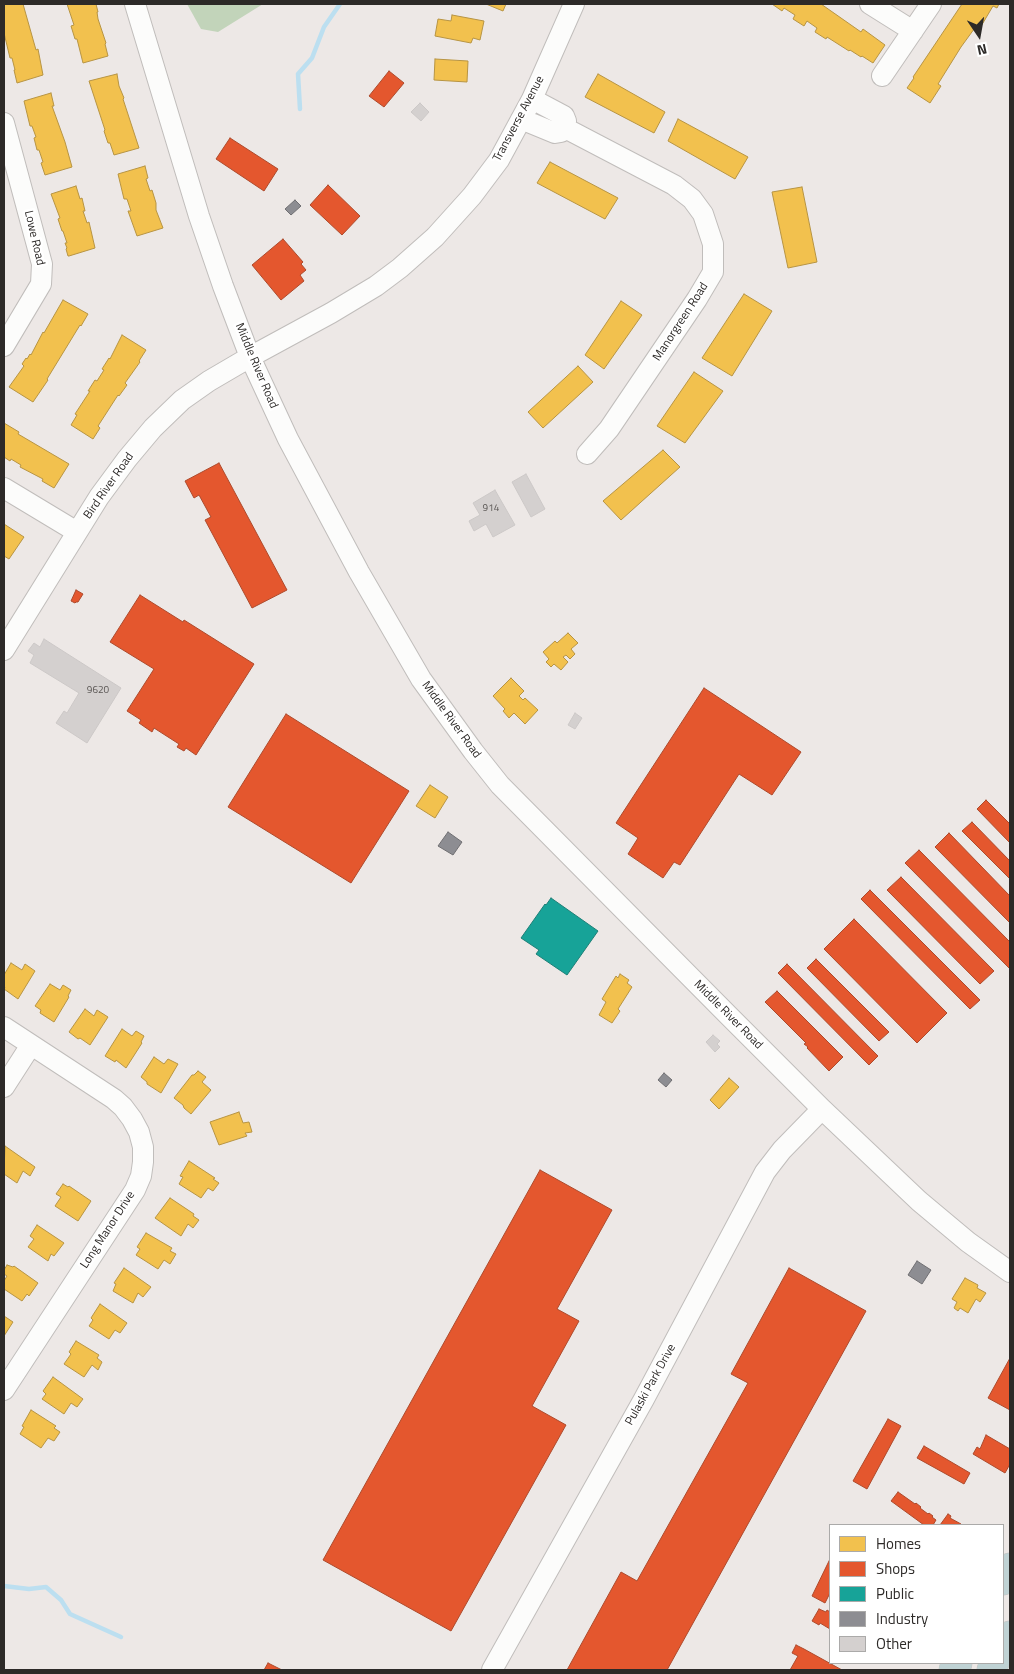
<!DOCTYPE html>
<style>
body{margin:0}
#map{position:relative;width:1014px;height:1674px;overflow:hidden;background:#ede8e6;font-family:"Titillium Web",sans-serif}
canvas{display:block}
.frame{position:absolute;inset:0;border:5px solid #2d2a28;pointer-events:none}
.legend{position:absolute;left:829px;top:1524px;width:175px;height:140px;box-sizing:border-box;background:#fff;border:1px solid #abaaa9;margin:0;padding:6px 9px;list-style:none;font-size:15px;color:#2d2a28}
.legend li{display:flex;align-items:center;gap:10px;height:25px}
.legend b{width:25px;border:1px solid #abaaa9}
.north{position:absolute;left:954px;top:10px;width:50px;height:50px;-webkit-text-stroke:4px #fff;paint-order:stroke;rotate:168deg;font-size:14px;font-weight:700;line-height:20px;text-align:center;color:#2d2a28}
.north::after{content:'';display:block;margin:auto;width:18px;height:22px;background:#2d2a28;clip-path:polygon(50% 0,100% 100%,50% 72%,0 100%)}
</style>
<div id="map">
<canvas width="1014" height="1674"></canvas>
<div class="frame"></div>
<ul class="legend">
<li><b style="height:14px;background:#f2c14e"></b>Homes</li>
<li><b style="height:14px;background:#e4572e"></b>Shops</li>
<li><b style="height:14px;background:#17a398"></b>Public</li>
<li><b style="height:14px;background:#8d8d92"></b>Industry</li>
<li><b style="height:14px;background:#d4d0cf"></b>Other</li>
</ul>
<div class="north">N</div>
</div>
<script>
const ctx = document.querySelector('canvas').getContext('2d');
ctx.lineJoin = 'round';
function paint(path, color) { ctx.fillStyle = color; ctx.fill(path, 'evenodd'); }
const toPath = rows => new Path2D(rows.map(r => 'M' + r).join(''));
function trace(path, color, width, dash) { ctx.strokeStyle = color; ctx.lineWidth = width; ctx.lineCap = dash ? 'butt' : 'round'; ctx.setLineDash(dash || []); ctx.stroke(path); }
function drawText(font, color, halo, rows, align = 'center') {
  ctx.font = font + ' "Titillium Web",sans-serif'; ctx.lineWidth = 5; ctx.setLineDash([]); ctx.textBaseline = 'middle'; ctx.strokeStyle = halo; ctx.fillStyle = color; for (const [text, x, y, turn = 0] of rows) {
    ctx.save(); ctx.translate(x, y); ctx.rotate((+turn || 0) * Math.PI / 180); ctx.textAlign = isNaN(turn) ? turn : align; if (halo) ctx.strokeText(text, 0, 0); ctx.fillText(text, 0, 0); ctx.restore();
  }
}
paint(toPath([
 [187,4,263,4,218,32,201,29]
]), '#c2d4ba');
const homes = toPath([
 [4,4,23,4,36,50,38,49,43,75,17,83,14,70,15,70,12,58,10,58,4,33,4,4],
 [67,4,96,4,98,12,97,12,98,19,106,43,105,44,108,56,83,63,77,39,75,39,71,26,74,25,67,4],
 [486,4,506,4,503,11,486,4],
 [772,4,821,4,861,32,863,29,885,45,873,63,862,56,861,57,850,50,849,51,827,37,826,39,815,32,817,28,807,21,804,26,793,19,795,15,784,8,782,11,772,4],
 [962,4,999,4,997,8,993,6,980,28,977,25,961,47,938,84,941,86,930,103,907,88,914,78,913,77,962,4],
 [452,15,484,21,480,40,473,38,471,43,435,36,438,19,451,21,452,15],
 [435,59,468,61,467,82,434,80,435,59],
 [117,74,119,86,124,98,123,99,139,148,114,155,110,143,108,143,104,131,105,130,89,81,117,74],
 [598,74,665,112,654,133,585,97,598,74],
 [51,93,54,106,52,106,65,142,72,167,45,175,41,163,43,162,39,150,37,150,34,138,36,137,32,126,30,126,24,101,51,93],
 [678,119,748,157,735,179,668,141,678,119],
 [550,162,618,198,605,219,537,183,550,162],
 [145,166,148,178,146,179,150,191,152,190,156,203,156,210,163,228,137,236,128,211,131,211,127,199,124,199,118,174,145,166],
 [76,186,80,199,82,198,85,211,83,211,87,223,89,222,95,248,69,256,68,256,66,249,67,248,65,243,67,243,63,231,62,231,58,219,60,218,51,194,76,186],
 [802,187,817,262,788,268,772,192,802,187],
 [744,294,772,311,732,376,702,358,744,294],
 [63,300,88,314,81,326,80,325,47,379,48,380,33,402,9,387,24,366,22,364,26,358,27,359,30,354,31,355,43,332,44,333,63,300],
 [621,301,642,315,604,369,585,355,621,301],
 [122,335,146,350,139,361,140,362,125,383,127,385,119,396,118,395,98,426,100,428,93,439,71,425,77,415,75,414,90,391,88,391,95,380,97,381,104,370,102,369,109,358,110,359,122,335],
 [578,366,593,382,543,428,528,412,578,366],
 [694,372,723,391,685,443,657,426,694,372],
 [4,423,19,432,18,434,69,464,54,488,42,481,43,479,20,467,21,465,11,459,10,461,4,457,4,423],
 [663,450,680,467,621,520,603,501,663,450],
 [4,524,24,537,9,559,4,556,4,524],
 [568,633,578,643,571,649,575,654,570,659,566,655,563,657,568,662,561,670,554,664,551,667,546,662,549,659,543,652,555,641,557,643,568,633],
 [511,678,524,691,519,696,523,700,525,698,538,710,525,724,514,713,509,718,503,711,505,709,493,696,511,678],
 [430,785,448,797,435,818,416,806,430,785],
 [11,963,22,970,25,964,35,971,18,999,4,989,5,987,4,986,4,975,11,963],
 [620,974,629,980,627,983,632,987,618,1009,620,1011,612,1023,599,1015,606,1002,602,999,616,976,618,978,620,974],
 [50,984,60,990,63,985,71,990,68,996,69,997,54,1022,40,1013,41,1010,35,1006,50,984],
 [85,1009,94,1016,97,1010,108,1017,90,1045,80,1038,78,1039,69,1032,85,1009],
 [122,1029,132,1036,136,1031,144,1036,141,1042,142,1043,126,1068,116,1060,115,1062,105,1056,122,1029],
 [154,1057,164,1064,168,1059,178,1064,161,1093,147,1084,147,1082,141,1077,154,1057],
 [198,1071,206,1077,202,1082,211,1090,191,1114,184,1108,183,1105,174,1098,192,1075,194,1075,198,1071],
 [729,1078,739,1087,719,1109,710,1100,729,1078],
 [239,1112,243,1123,249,1122,252,1132,245,1133,247,1136,219,1145,210,1122,239,1112],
 [5,1146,35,1167,30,1176,23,1171,17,1183,4,1174,5,1146],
 [189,1161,215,1178,213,1179,219,1183,213,1191,208,1188,201,1198,179,1184,183,1177,180,1176,189,1161],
 [63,1184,68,1187,69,1186,91,1201,78,1221,55,1206,61,1197,56,1194,63,1184],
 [170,1198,194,1214,193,1216,199,1220,193,1228,188,1224,181,1236,155,1218,170,1198],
 [37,1225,64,1243,54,1256,51,1254,48,1261,28,1247,34,1239,30,1236,37,1225],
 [146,1233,172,1248,170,1251,176,1254,170,1264,164,1260,158,1269,136,1255,140,1249,137,1247,146,1233],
 [7,1265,13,1267,14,1266,38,1283,29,1296,27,1294,22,1301,4,1289,4,1281,7,1276,4,1274,4,1270,7,1265],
 [124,1268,151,1287,143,1297,138,1293,133,1303,113,1291,116,1284,114,1283,124,1268],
 [965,1278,978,1285,977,1288,986,1293,980,1302,976,1299,968,1313,960,1308,958,1311,954,1308,957,1302,952,1299,965,1278],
 [100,1304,127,1323,120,1333,115,1330,109,1339,89,1326,93,1320,91,1318,100,1304],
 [4,1316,13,1322,4,1336,4,1316],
 [76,1341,99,1355,97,1358,102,1362,98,1370,92,1365,84,1377,64,1364,71,1354,69,1352,76,1341],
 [53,1377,83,1399,77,1407,71,1403,64,1414,42,1399,46,1394,43,1391,53,1377],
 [31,1410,56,1426,54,1428,60,1432,54,1441,48,1438,41,1448,20,1434,24,1427,22,1426,31,1410]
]);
paint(homes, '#f2c14e');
trace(homes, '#b79443', 1);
const shops = toPath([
 [389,71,404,83,384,107,369,96,389,71],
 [230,138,278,169,264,191,216,159,230,138],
 [328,185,360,216,342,235,310,205,328,185],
 [283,239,303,262,301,264,306,270,300,275,304,281,281,300,252,265,283,239],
 [219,463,287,590,252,608,205,520,211,517,199,495,194,498,185,481,219,463],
 [76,590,83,594,78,602,76,602,75,603,71,601,76,590],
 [140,595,183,622,184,620,254,664,196,755,186,748,184,751,177,747,179,744,154,728,152,732,139,723,141,720,127,711,154,669,110,642,140,595],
 [704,688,801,752,772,795,739,774,680,865,674,862,663,878,628,854,638,838,616,823,704,688],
 [286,714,409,791,351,883,228,807,286,714],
 [986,800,1010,824,1010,843,977,809,986,800],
 [972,822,1010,861,1010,879,962,831,972,822],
 [949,833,1010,896,1010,923,935,847,949,833],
 [919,850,1010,942,1010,969,905,863,919,850],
 [901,877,994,971,980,984,887,890,901,877],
 [870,890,980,1000,970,1009,861,899,870,890],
 [854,919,947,1013,917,1043,824,949,854,919],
 [816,959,889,1032,879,1041,807,968,816,959],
 [787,964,878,1056,869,1065,778,973,787,964],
 [777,991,843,1057,829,1071,807,1048,808,1047,804,1044,806,1043,765,1002,777,991],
 [540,1170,612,1210,557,1309,579,1321,532,1406,566,1425,451,1631,323,1560,540,1170],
 [789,1268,866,1311,667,1670,567,1670,621,1572,637,1581,748,1383,731,1374,789,1268],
 [1010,1358,1010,1410,988,1398,1010,1358],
 [888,1419,901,1426,867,1489,853,1481,888,1419],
 [986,1435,1010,1449,1010,1464,1005,1473,973,1454,977,1447,980,1449,986,1435],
 [924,1446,970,1473,964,1484,917,1458,924,1446],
 [898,1492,915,1504,916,1503,921,1507,920,1508,928,1514,929,1513,933,1516,932,1517,936,1520,933,1525,924,1525,891,1501,898,1492],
 [948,1514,951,1516,950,1518,961,1524,960,1525,940,1525,948,1514],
 [830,1559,830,1593,825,1603,812,1596,830,1559],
 [819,1609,826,1612,827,1610,830,1612,830,1629,820,1623,819,1625,812,1621,819,1609],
 [796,1645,804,1649,842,1670,790,1670,798,1656,792,1653,796,1645],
 [268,1663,282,1670,264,1670,268,1663]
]);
paint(shops, '#e4572e');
trace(shops, '#ad4a2c', 1);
const public = toPath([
 [551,898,598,931,567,975,536,954,539,950,521,938,545,904,546,905,551,898]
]);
paint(public, '#17a398');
trace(public, '#1e7f76', 1);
const industry = toPath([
 [295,200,301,206,291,215,285,209,295,200],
 [448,832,462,842,453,855,438,846,448,832],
 [664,1073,672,1080,666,1087,658,1080,664,1073],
 [917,1261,931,1270,922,1284,908,1275,917,1261]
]);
paint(industry, '#8d8d92');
trace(industry, '#706f72', 1);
trace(toPath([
 [300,109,298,74,312,58,324,27,340,4],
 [4,1586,29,1589,46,1587,61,1600,70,1614,121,1637]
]), '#bcdff0', 4.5);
const building = toPath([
 [420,103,429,112,421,121,411,112,420,103],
 [526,474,545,509,531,517,512,482,526,474],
 [495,490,515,525,493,537,486,524,474,531,469,521,480,515,473,503,495,490],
 [44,639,121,688,87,743,56,723,64,711,67,713,79,693,30,663,34,655,28,651,34,643,40,647,44,639],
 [575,713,582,718,575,729,568,725,575,713],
 [713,1035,720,1041,717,1044,720,1047,715,1052,706,1042,713,1035]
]);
paint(building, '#d4d0cf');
trace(building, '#ccc8c7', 1);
const minor = toPath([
 [135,4,199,216,223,286,250,357,288,439,359,572,421,679,473,751,500,785,728,1015,822,1109,919,1201,968,1242,1010,1272],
 [870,4,913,31],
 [882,76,931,4],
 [521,119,555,133,561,132,565,128,566,121,564,116,532,99],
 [4,123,42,264,41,284,4,346],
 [565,128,674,185,692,199,703,214,713,244,713,272,697,299,609,429,587,454],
 [4,488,77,532],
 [4,650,99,497,127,459,153,428,182,400,209,381,250,357,331,313,376,286,400,268,435,237,472,196,499,160,532,99,574,4],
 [4,1027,114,1099,123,1107,132,1119,139,1132,143,1147,143,1162,141,1176,135,1190,4,1390],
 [4,1087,31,1045],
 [492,1670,644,1399,765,1172,782,1150,822,1109]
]);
const highway = toPath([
 [1003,1581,1010,1567],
 [1003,1649,1010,1635],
 [953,1670,958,1663],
 [991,1670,995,1663]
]);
trace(minor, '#c0bdbb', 22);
trace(highway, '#c7c4c3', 29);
trace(minor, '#fcfcfb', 20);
trace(highway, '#bfd2d4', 28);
drawText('10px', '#5a5654', null, [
 ["914",491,509],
 ["9620",98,691]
]);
drawText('12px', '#2d2a28', '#fff', [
 ["Transverse Avenue",519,119,-62],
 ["Lowe Road",34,238,77],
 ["Manorgreen Road",681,322,-57],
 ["Middle River Road",256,366,67],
 ["Bird River Road",109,486,-55],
 ["Middle River Road",451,720,54],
 ["Middle River Road",728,1015,45],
 ["Long Manor Drive",108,1230,-57],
 ["Pulaski Park Drive",651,1385,-61]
]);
</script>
